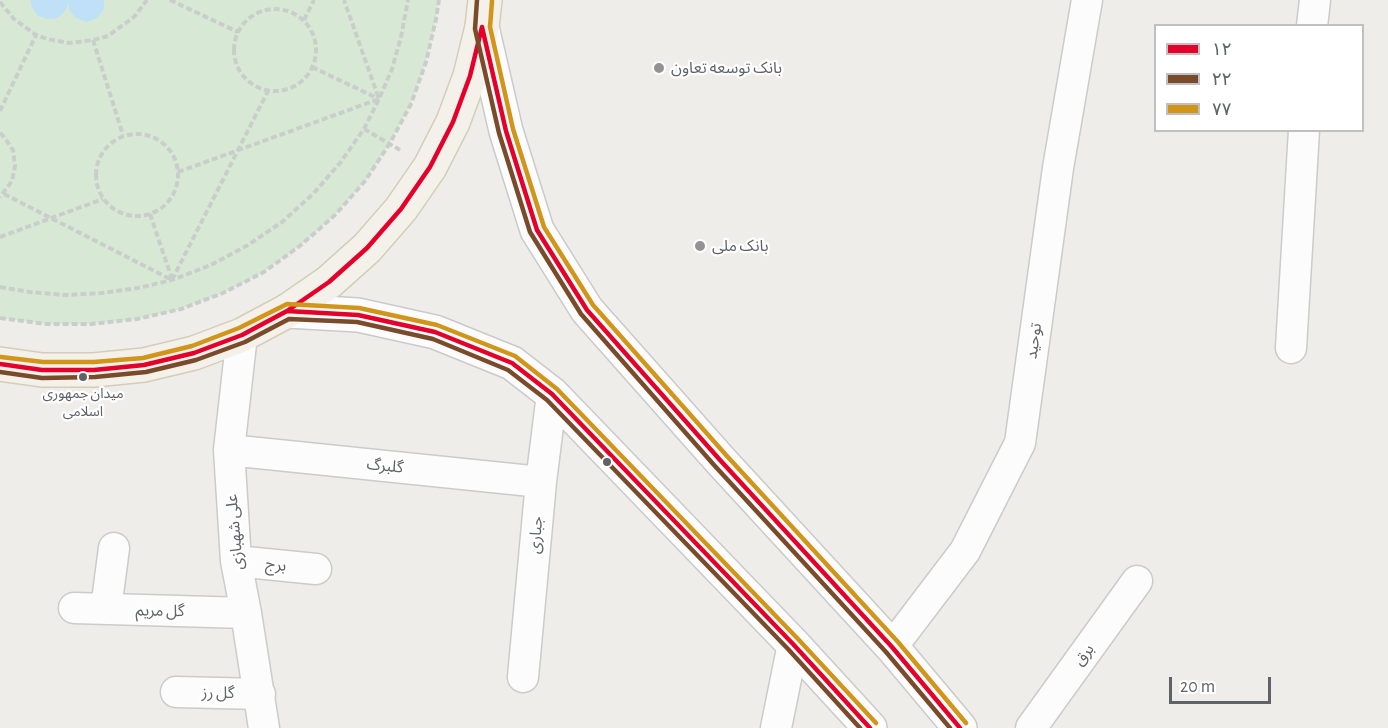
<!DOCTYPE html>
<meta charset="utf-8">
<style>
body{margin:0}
#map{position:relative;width:1388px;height:728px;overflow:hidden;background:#eeede9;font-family:"Alegreya Sans",sans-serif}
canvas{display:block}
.legend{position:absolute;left:1154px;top:24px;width:210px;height:108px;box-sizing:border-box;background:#fff;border:2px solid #bfc0c2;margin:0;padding:8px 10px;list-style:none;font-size:18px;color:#5f6267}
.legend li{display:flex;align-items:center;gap:12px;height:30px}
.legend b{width:30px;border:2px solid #bfc0c2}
.scale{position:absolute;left:1169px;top:677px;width:102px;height:27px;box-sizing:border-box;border:3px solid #5f6267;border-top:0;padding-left:8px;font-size:18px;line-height:21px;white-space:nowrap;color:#5f6267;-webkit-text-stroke:4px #fff;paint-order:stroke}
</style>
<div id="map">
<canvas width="1388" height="728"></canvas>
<ul class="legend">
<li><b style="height:8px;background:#e4002b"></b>۱۲</li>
<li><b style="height:8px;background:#7a4b2a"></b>۲۲</li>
<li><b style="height:8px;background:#d1951a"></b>۷۷</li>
</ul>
<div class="scale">20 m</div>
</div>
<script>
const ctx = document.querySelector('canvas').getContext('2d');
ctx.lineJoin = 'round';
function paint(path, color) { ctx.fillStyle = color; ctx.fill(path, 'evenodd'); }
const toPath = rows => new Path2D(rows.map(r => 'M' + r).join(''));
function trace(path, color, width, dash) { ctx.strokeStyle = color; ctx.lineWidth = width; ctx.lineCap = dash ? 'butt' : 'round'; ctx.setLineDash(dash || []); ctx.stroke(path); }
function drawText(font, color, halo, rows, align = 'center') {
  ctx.font = font + ' "Alegreya Sans","Noto Sans Arabic",sans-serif'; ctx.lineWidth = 4.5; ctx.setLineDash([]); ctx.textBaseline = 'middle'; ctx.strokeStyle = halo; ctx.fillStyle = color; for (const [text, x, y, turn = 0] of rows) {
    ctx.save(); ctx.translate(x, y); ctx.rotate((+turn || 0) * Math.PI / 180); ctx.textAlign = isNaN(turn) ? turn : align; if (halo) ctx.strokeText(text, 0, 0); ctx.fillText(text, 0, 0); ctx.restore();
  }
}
paint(toPath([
 [0,0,439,0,436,19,426,62,411,104,390,143,365,181,335,215,301,245,264,272,223,293,181,309,137,319,91,324,46,324,0,318]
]), '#d7e9d5');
paint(toPath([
 [31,0,104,0,104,9,97,18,87,22,76,18,69,10,68,2,66,10,58,18,47,19,37,15,31,5]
]), '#bfe0f6');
const street = toPath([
 [1312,26,1315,0],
 [242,335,229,450,236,561,246,613,264,728],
 [1291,348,1304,130],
 [229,450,541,482],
 [236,561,316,569],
 [74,608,246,613],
 [106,609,114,548],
 [892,647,965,551,1020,443,1058,168,1087,0],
 [523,677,541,482,552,394],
 [176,692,260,694],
 [776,728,793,644],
 [1031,728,1137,581]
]);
const secondary = toPath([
 [482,27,506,131,537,230,587,310,720,460,892,647,960,728],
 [287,311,358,315,435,332,512,363,552,394,793,644,870,728]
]);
const primary = toPath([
 [0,364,42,370,94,370,144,365,194,353,242,335,287,311,329,282,367,248,401,209,430,167,453,122,470,76,482,27,485,0]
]);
trace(street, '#cbcbcb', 33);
trace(secondary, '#cacaca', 36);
trace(primary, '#d5cdb8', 36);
trace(toPath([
 [170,0,238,32],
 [0,2,14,19,36,35,47,39,69,43,93,40,108,36,134,17,147,0],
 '234 50a41 41 0 1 1 82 0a41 41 0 1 1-82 0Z',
 [304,20,314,0],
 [93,40,123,135],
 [312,67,379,99],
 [0,111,36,35],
 [364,129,400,150],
 [0,133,4,137,13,150,15,166,12,181,0,197],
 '96 175a41 41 0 1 1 82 0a41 41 0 1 1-82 0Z',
 [178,172,379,99,344,0],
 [4,194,172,280,268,91],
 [150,214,172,279],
 [0,237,103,199],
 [0,287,30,292,66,295,102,293,138,288,172,280,211,265,248,245,282,222,313,194,340,163,364,129,379,99,392,69,401,37,408,0],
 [0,318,46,324,91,324,137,319,181,309,223,293,264,272,301,245,335,215,365,181,390,143,411,104,426,62,436,19,439,0]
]), '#cacecb', 4, [6, 3]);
trace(street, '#fcfcfc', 30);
trace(secondary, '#fcfcfc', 33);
trace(primary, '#f3f1e9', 33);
trace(toPath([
 [482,27,506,131,537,230,587,310,720,460,892,647,960,728],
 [287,311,358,315,435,332,512,363,552,394,793,644,870,728],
 [0,364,42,370,94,370,144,365,194,353,242,335,287,311,329,282,367,248,401,209,430,167,453,122,470,76,482,27]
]), '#e4002b', 4.5);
trace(toPath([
 [477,0,475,29,499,133,530,232,581,314,714,465,886,652,950,728],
 [0,372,42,378,95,377,146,372,196,360,245,342,289,319,357,322,433,339,508,370,547,400,788,649,860,728]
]), '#7a4b2a', 4.5);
trace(toPath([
 [492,1,490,27,513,129,544,227,593,305,726,455,898,642,966,723],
 [1,357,43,362,94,362,143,358,192,346,239,328,287,304,359,308,437,325,515,356,557,389,798,639,876,723]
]), '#d1951a', 4.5);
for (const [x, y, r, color] of [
 [659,68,6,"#919394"],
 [700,246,6,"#919394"],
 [83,377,5,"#5f6267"],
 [607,462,5,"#5f6267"]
]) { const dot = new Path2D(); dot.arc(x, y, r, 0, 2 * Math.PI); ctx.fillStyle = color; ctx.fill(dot); trace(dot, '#fff', 2); }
drawText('14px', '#5f6267', '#fff', [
 ["میدان جمهوری",83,394],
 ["اسلامی",83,412]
]);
drawText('16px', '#5f6267', '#fff', [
 ["بانک توسعه تعاون",671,68],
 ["بانک ملی",712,246]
], 'left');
drawText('16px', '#5f6267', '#fff', [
 ["توحید",1034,341,-82],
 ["گلبرگ",385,466,6],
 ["علی شهبازی",235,532,-95],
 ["جباری",536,535,-85],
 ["برج",276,565,6],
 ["گل مریم",160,611,1],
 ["برق",1084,655,-54],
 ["گل رز",218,693,1]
]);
</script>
